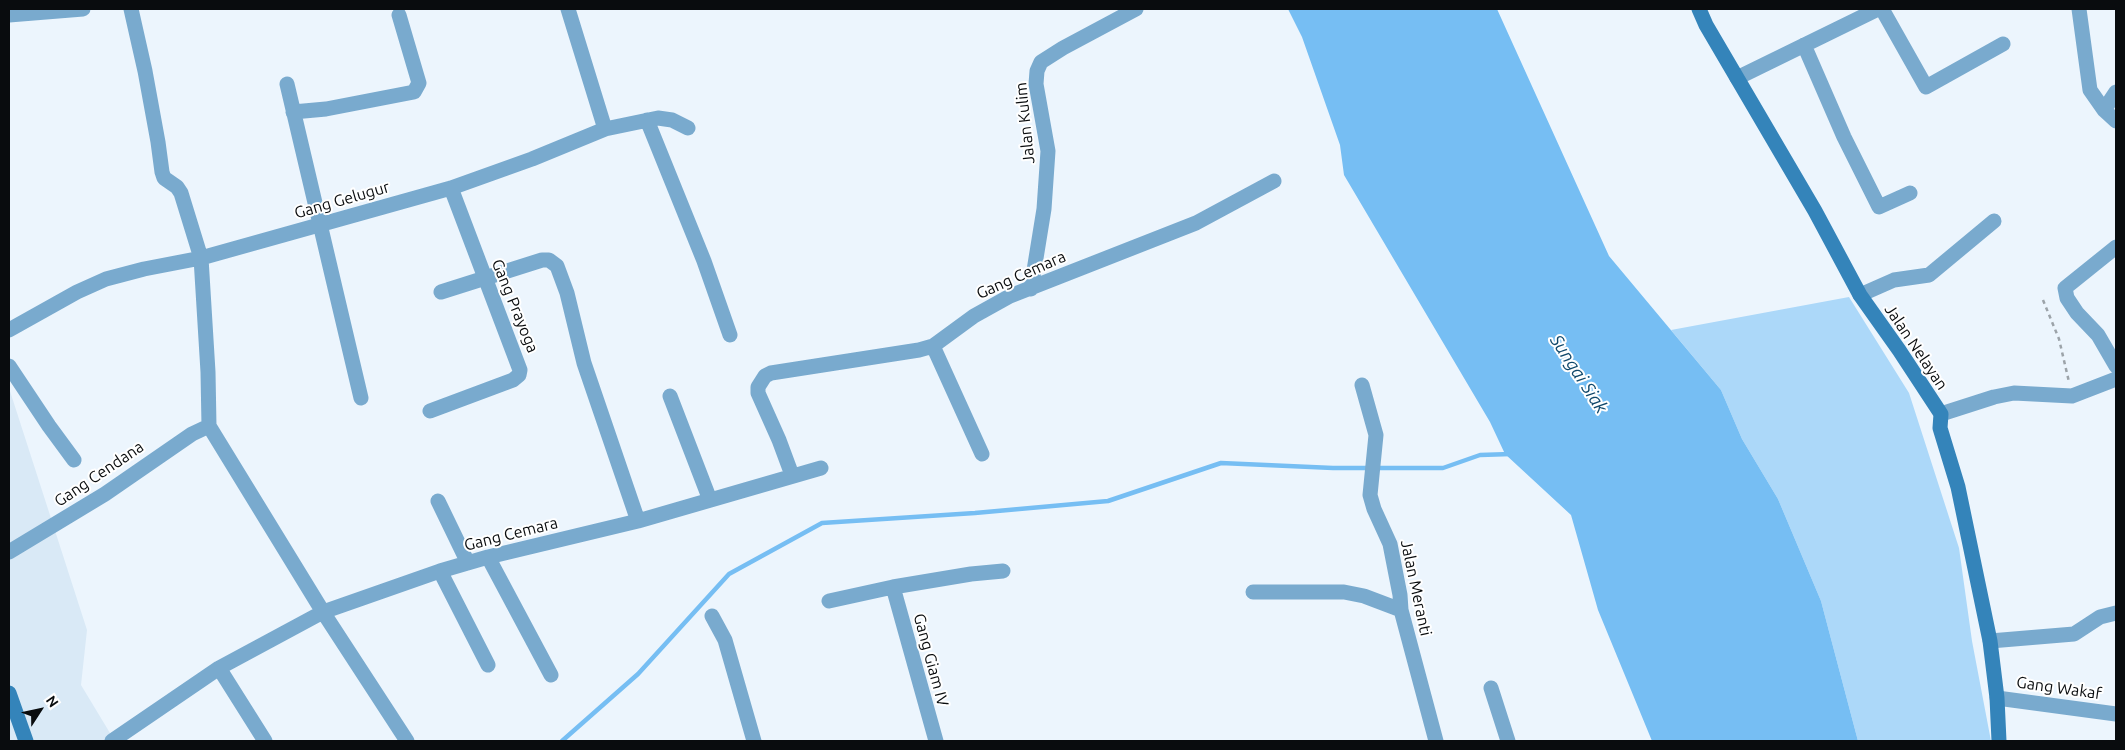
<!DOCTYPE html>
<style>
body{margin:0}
#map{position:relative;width:2125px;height:750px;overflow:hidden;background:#ecf5fd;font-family:Ubuntu,sans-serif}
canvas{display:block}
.frame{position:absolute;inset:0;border:10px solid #090c0e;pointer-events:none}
.north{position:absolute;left:15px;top:685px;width:50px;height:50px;-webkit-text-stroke:4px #fff;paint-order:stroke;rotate:55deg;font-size:14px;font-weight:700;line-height:20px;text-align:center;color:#090c0e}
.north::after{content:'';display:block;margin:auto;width:18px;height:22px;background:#090c0e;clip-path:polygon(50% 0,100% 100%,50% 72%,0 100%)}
</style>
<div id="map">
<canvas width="2125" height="750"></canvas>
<div class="frame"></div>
<div class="north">N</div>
</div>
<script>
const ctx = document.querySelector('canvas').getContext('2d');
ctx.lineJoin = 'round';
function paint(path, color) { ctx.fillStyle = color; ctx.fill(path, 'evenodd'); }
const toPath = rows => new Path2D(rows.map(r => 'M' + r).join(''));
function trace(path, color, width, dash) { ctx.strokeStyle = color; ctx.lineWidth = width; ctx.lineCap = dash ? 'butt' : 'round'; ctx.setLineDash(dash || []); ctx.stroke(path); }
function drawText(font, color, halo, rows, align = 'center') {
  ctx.font = font + ' Ubuntu,sans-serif'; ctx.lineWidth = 4; ctx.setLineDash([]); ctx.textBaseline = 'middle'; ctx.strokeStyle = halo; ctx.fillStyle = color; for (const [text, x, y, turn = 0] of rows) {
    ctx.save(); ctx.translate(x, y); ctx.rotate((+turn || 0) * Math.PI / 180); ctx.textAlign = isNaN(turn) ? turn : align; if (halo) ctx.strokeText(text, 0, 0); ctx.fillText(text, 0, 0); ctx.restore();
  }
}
paint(toPath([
 [9,388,87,630,81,685,113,738,109,741,9,741]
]), '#d9e9f6');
paint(toPath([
 [1849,297,1909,393,1959,548,1972,641,1991,741,1858,741,1821,601,1778,499,1742,439,1721,390,1671,330]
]), '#acd8f9');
paint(toPath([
 [1288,9,1497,9,1609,256,1721,390,1742,439,1778,499,1821,601,1858,741,1652,741,1598,610,1571,515,1505,454,1490,422,1344,175,1340,145,1302,37]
]), '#76bef3');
trace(toPath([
 [562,741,638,674,729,574,822,523,975,513,1108,501,1221,463,1333,468,1443,468,1480,455,1511,454]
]), '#76bef3', 4.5);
trace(toPath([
 [2043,300,2059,339,2069,382]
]), '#9ca3a9', 2.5, [4, 4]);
trace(toPath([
 [131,9,145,71,158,142,162,172,164,178,177,187,181,193,201,258,208,372,209,426,323,612,407,741],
 [568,9,605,129],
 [1882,9,1926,87,2003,44],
 [2079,9,2090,90,2104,110,2116,121],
 [9,15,83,9],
 [1804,45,1844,137,1879,207,1910,193],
 [1737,78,1878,9],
 [287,84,361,398],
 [2104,110,2116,92],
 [293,112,326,109,414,92,419,83,399,15],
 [647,120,704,261,730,335],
 [2116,247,2065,288,2067,298,2077,313,2098,335,2116,366],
 [1031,289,1044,209,1048,151,1036,84,1037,71,1041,62,1063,48,1136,9],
 [441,292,542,260,549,260,557,266,567,293,584,363,638,521],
 [1860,295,1894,280,1929,275,1994,221],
 [9,330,77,292,106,279,144,269,201,258,451,188,532,159,605,129,658,118,672,120,688,128],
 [933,346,982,454],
 [9,366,49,426,74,460],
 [1362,385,1376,435,1370,495,1374,509,1390,544,1400,595,1401,610,1436,741],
 [670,396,710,500],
 [430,411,513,380,519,375,520,370,451,188],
 [1941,414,1994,397,2014,393,2072,396,2116,379],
 [792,475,779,440,758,393,758,387,765,376,771,373,919,350,933,346,974,316,1010,296,1196,223,1274,181],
 [438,501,468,563],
 [9,552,105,494,192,434,209,426],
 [488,557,551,675],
 [440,571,488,665],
 [893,587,936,741],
 [1253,592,1344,592,1364,596,1401,610],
 [829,601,893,587,971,574,1003,571],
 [712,616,725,640,754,741],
 [1990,641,2074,634,2100,617,2116,613],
 [219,668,265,741],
 [1491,688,1508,741],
 [1997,698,2116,714],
 [112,741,219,668,323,612,440,571,488,557,638,521,821,468]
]), '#79aace', 15);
trace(toPath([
 [1699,9,1706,25,1815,211,1860,295,1899,350,1941,414,1940,428,1958,487,1990,641,1997,698,1999,741],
 [9,693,26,741]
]), '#3484ba', 15);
drawText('16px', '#090c0e', '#fff', [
 ["Jalan Kulim",1025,123,-96],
 ["Gang Gelugur",342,200,-16],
 ["Gang Cemara",1021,275,-24],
 ["Gang Prayoga",515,306,68],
 ["Jalan Nelayan",1916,347,56],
 ["Gang Cendana",99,474,-34],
 ["Gang Cemara",511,534,-14],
 ["Jalan Meranti",1416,588,78],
 ["Gang Giam IV",931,660,75],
 ["Gang Wakaf",2059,688,8]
]);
drawText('italic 18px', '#10486b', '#fff', [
 ["Sungai Siak",1579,374,57]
]);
</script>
